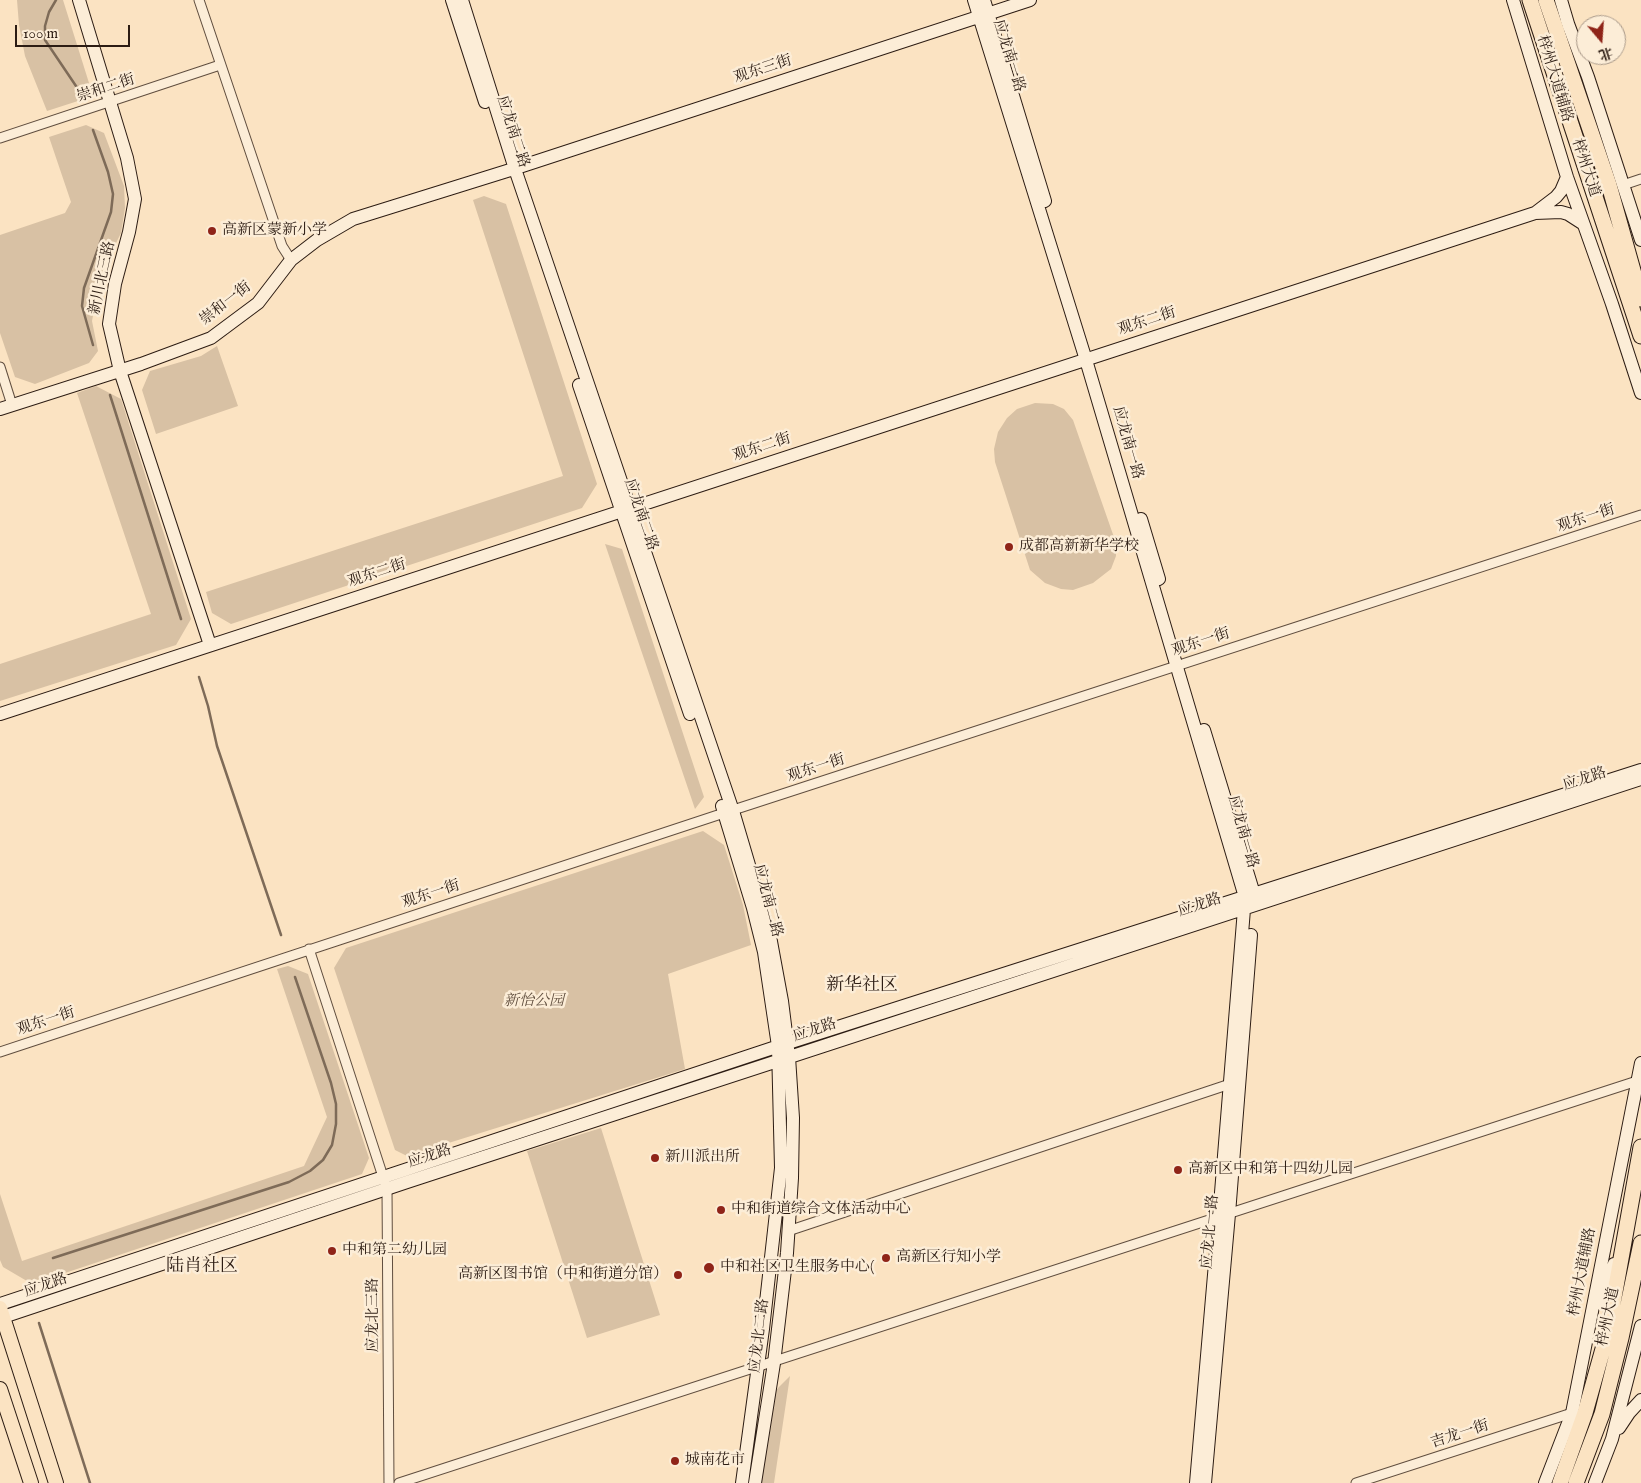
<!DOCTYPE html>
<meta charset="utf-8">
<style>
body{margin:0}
#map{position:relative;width:1641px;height:1483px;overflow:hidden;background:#fbe3c2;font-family:"IM FELL English","Noto Serif SC",serif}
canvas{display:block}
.north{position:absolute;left:1576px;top:15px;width:50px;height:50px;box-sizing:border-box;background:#fcedd7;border:1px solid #a99989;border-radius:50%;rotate:162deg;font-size:14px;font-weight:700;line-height:20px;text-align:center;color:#2c1c13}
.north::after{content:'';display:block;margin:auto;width:18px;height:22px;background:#8f2418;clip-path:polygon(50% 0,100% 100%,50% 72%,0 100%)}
.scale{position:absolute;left:15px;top:25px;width:115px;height:22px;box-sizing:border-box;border:2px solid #2c1c13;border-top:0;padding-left:6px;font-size:15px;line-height:18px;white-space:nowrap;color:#2c1c13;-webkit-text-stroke:4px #fcedd7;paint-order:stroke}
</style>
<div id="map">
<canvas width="1641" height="1483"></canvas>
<div class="north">北</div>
<div class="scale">100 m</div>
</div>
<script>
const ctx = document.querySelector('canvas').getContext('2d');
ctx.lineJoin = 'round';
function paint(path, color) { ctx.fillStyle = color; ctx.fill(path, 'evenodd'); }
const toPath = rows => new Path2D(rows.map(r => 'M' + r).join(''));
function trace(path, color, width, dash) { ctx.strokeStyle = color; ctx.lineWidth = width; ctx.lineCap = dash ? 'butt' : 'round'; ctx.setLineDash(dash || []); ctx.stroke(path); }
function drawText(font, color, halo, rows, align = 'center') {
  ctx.font = font + ' "IM FELL English","Noto Serif SC",serif'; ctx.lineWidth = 5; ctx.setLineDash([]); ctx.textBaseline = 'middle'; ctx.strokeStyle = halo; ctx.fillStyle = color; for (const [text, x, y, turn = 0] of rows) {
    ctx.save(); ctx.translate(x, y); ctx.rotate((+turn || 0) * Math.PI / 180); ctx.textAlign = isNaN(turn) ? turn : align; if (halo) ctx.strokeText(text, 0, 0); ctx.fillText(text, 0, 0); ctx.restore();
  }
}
paint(toPath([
 [17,0,63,0,89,83,81,100,47,111,25,56,19,25],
 [86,125,104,133,124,186,125,208,121,233,107,261,98,289,92,321,98,351,89,363,35,384,15,377,0,333,0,235,65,213,71,202,49,137],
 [484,196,506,204,597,484,582,508,231,624,212,613,206,592,563,476,473,200],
 [217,346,238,406,156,434,142,390,150,371,201,356],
 [96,386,121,399,191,619,176,645,0,701,0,664,151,614,77,393],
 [1035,403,1053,404,1064,409,1073,420,1116,543,1116,556,1111,569,1093,583,1073,590,1061,589,1045,583,1030,570,995,462,994,449,998,432,1007,418,1017,409],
 [605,544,622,549,704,797,695,809],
 [703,831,724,845,743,905,751,945,668,974,685,1069,407,1156,395,1150,334,968,346,948],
 [288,966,308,974,369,1158,362,1174,32,1284,3,1267,0,1260,0,1194,22,1261,304,1166,327,1117,277,969],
 [601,1128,660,1315,587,1338,527,1151],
 [790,1376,774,1483,760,1483,771,1395]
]), '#d8c1a4');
trace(toPath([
 [56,0,49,12,45,26,45,40,78,89],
 [93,345,82,306,84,288,111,212,113,194,108,172,93,130],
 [110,395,181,619],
 [199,677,208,706,217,746,281,935],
 [53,1258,289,1182,310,1171,323,1160,332,1145,336,1124,336,1104,331,1083,295,977],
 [39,1323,90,1483]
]), '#7e6b58', 2.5);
const street = toPath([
 [199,0,282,246,291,260],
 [0,138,220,65],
 [1623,185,1641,179],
 [0,367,12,405],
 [309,949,387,1189,389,1483],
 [0,1052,724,813,1641,515],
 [788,1231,1230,1084],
 [399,1483,1637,1081],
 [1356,1483,1572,1413]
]);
const secondary = toPath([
 [79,0,127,158,135,199,129,232,115,284,109,324,120,371,210,645],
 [452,0,485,102],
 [462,0,515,169,733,811,770,936,782,1001,789,1057,793,1118,792,1178,787,1253,774,1363,755,1483],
 [974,0,1086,360,1245,897,1219,1217,1196,1483],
 [984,0,1045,201],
 [1513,0,1567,177,1612,304,1641,393],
 [1561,0,1569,27],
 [1567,21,1588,77,1641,240],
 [1535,213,1556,197,1561,191,1567,177],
 [579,385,690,714],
 [0,409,141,364,211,338,258,303,291,260,317,240,353,219,507,171,1030,0],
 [1141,519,1159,579],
 [0,714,1535,213,1561,212,1568,214,1582,223],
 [1204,730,1254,894,1254,903],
 [722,806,753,908,764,952,778,1046,781,1168,763,1329,742,1483],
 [1599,1303,1614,1264],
 [0,1304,788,1043,1641,770],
 [0,1318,407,1182,1641,779],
 [1619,1428,1629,1413,1641,1400],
 [1205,1483,1229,1214,1251,935],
 [1545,1483,1572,1413,1641,1063],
 [1595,1483,1612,1439,1641,1326]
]);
const primary = toPath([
 [0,1308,56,1483],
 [0,1389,31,1483]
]);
const highway = toPath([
 [1530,0,1641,336],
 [1546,0,1609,185,1641,299],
 [1560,1483,1585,1413,1608,1331,1641,1147],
 [1576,1483,1602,1414,1621,1338,1641,1243]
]);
trace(street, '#604e3f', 11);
trace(secondary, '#2c1c13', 14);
trace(primary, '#2c1c13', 16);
trace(highway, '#2c1c13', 17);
trace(street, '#fcedd7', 9);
trace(secondary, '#fcedd7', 12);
trace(primary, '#fbe3c2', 14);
trace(highway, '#fbe3c2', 15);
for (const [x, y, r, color] of [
 [212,231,5,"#8f2418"],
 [1009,547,5,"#8f2418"],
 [655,1158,5,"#8f2418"],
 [1178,1170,5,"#8f2418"],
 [721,1210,5,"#8f2418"],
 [332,1251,5,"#8f2418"],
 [886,1258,5,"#8f2418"],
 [709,1268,6,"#8f2418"],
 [678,1275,5,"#8f2418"],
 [675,1461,5,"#8f2418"]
]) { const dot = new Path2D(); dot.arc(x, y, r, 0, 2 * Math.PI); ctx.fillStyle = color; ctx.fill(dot); trace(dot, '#fcedd7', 2); }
drawText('15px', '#2c1c13', '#fcedd7', [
 ["应龙南一路",1008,56,73],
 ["观东三街",763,70,-18],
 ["梓州大道辅路",1554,79,73],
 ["崇和二街",106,89,-18],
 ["应龙南二路",512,132,72],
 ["梓州大道",1585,168,72],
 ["新川北三路",103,278,-78],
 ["崇和一街",226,304,-38],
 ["观东二街",1147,322,-18],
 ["应龙南一路",1127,443,74],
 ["观东二街",762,448,-18],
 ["应龙南二路",640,515,71],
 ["观东一街",1586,519,-18],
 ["观东二街",377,574,-18],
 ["观东一街",1201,643,-18],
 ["观东一街",816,769,-18],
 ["应龙路",1585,780,-18],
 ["应龙南一路",1242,832,74],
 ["观东一街",431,895,-18],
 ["应龙南二路",767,901,75],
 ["应龙路",1200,906,-18],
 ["观东一街",46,1022,-18],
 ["应龙路",815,1031,-18],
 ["应龙路",430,1157,-18],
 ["应龙北一路",1211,1232,-85],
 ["梓州大道辅路",1583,1272,-79],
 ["应龙路",46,1286,-19],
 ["应龙北三路",374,1315,-90],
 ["梓州大道",1609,1317,-78],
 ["应龙北二路",760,1336,-83],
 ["吉龙一街",1460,1435,-18]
]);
drawText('15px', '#2c1c13', '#fcedd7', [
 ["高新区蒙新小学",222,231],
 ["成都高新新华学校",1019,547],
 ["新川派出所",665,1158],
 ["高新区中和第十四幼儿园",1188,1170],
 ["中和街道综合文体活动中心",731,1210],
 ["中和第二幼儿园",342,1251],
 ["高新区行知小学",896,1258],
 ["中和社区卫生服务中心(",720,1268],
 ["高新区图书馆（中和街道分馆）",668,1275,"right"],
 ["城南花市",685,1461]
], 'left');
drawText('italic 15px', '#604e3e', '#fcedd7', [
 ["新怡公园",534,1002]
]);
drawText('18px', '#2c1c13', '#fcedd7', [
 ["新华社区",862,986],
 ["陆肖社区",202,1267]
]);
</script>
